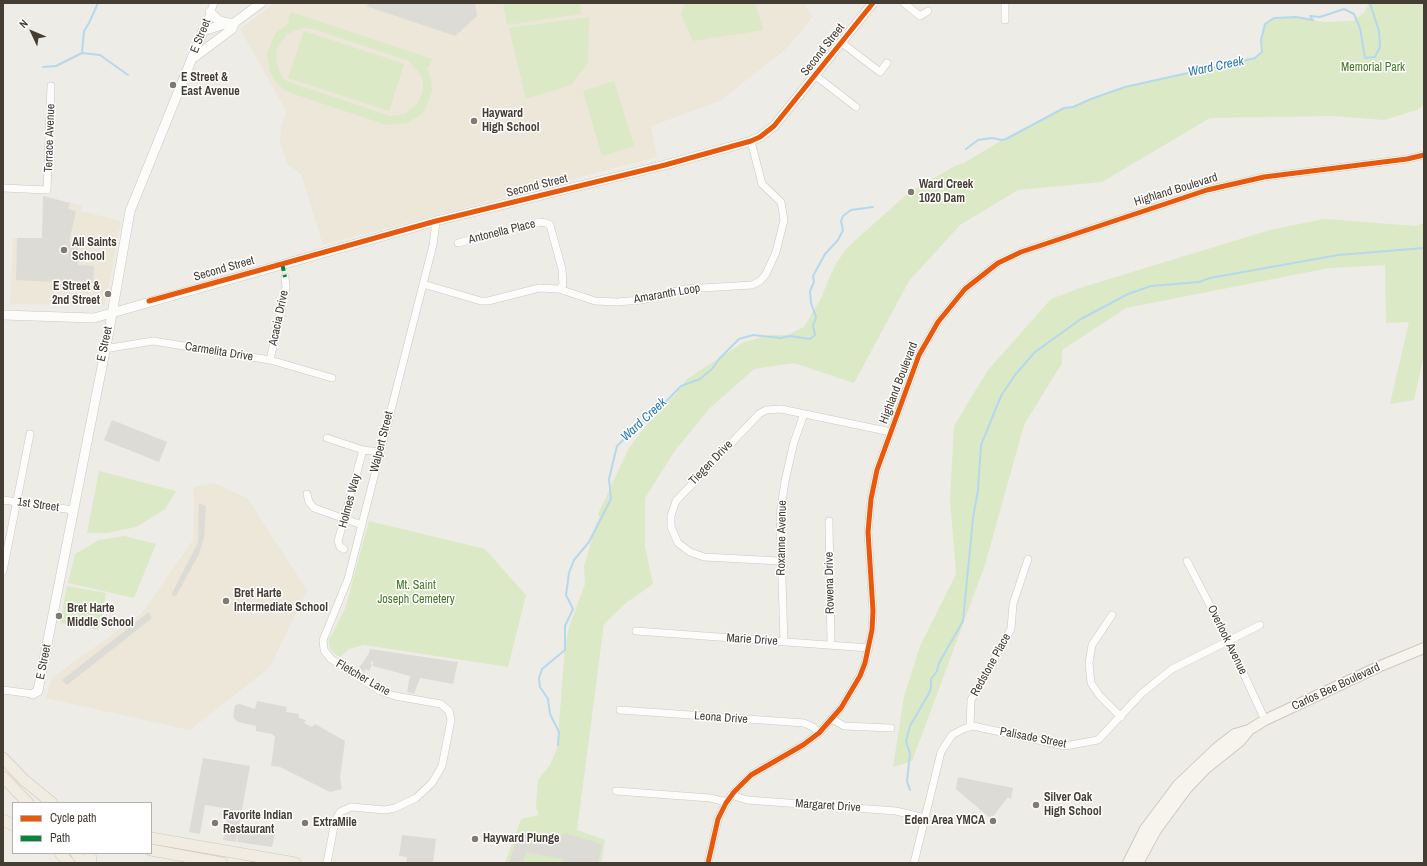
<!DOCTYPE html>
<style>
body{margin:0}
#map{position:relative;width:1427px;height:866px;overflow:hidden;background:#eeece6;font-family:"Archivo Narrow",sans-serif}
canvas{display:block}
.frame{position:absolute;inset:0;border:4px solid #443d34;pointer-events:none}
.legend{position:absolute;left:12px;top:802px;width:140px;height:52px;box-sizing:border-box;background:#fff;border:1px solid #b4b1ae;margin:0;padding:5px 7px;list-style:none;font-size:12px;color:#443d34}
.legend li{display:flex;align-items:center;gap:8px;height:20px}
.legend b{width:20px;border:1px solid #b4b1ae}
.north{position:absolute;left:12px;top:12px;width:40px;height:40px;-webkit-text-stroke:3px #fff;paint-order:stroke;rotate:314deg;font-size:11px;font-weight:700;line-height:16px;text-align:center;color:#443d34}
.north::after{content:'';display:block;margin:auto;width:14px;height:18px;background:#443d34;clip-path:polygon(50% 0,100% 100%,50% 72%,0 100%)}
</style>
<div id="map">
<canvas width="1427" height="866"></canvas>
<div class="frame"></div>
<ul class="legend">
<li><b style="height:5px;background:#e8590c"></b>Cycle path</li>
<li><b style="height:5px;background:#00873e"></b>Path</li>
</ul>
<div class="north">N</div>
</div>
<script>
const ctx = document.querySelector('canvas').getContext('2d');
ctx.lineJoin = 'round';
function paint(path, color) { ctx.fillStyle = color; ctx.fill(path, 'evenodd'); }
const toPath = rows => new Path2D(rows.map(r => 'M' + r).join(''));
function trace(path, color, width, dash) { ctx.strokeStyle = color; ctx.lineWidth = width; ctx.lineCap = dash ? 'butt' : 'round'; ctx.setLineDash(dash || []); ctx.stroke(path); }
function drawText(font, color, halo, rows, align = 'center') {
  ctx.font = font + ' "Archivo Narrow",sans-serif'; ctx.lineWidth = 3; ctx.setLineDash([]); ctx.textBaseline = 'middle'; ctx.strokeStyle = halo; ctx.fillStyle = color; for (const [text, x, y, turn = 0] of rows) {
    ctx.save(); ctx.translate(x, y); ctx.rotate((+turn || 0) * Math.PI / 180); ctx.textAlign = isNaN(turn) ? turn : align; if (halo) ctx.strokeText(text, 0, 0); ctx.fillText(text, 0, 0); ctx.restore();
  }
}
paint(toPath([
 [275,3,804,3,813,17,786,49,720,101,651,126,657,157,323,245,301,174,288,165,280,143,281,127,286,111,240,29],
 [43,196,82,206,81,211,121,221,105,305,10,304,13,238,42,238],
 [214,483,247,498,307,590,270,667,190,730,46,698,52,678,142,613,193,540,194,487]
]), '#ece7d8');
paint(toPath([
 [503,3,580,3,581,14,507,25],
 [685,3,755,3,763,30,693,41,681,14],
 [1369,3,1424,3,1424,105,1417,110,1384,120,1334,116,1210,118,1102,182,1018,190,960,225,909,281,854,383,794,363,754,369,709,409,674,452,645,498,645,547,653,584,626,603,604,624,577,830,605,840,601,863,505,863,521,819,539,815,536,807,538,780,550,765,557,748,565,648,569,627,585,584,584,567,596,524,600,517,598,514,629,448,652,418,676,394,687,379,744,342,771,335,788,335,804,327,820,300,835,265,847,248,908,193,957,165,964,163,1002,140,1064,108,1073,107,1091,99,1130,86,1255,58,1262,52,1261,40,1265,24,1270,19,1296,17,1322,22,1353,21,1365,12],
 [291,12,432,59,429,67,427,67,431,79,432,91,425,110,417,117,407,123,387,125,291,93,283,89,275,81,270,72,267,53,275,34,290,22,288,21],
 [304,28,313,29,409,61,418,71,423,80,423,91,418,103,405,114,390,116,289,82,283,78,278,68,276,58,277,49,286,35,295,30],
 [589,17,588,63,571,85,526,99,509,28],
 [304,31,404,64,389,111,288,78],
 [614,81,634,146,602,156,583,91],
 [1324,219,1416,226,1424,223,1424,354,1414,400,1390,404,1409,322,1386,323,1385,265,1329,268,1126,308,1062,350,1062,363,1024,425,985,565,912,761,893,767,904,697,920,646,956,574,950,500,954,426,988,370,1051,299,1083,287,1270,230],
 [99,471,176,491,165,509,136,527,108,533,87,533],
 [369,521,485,549,526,595,508,667,364,645,349,649,340,657,333,653,330,648,329,640,345,609],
 [124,536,156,544,134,598,68,583,75,554,99,540],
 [67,586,106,593,99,630,60,623]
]), '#dbe9c6');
paint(toPath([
 [369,3,475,3,477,16,455,36,366,6],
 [43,196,70,203,68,209,76,211,69,242,79,244,78,265,94,266,93,284,16,280,17,238,42,238],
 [112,420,167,442,159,462,104,440],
 [199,503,206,506,204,537,199,554,176,596,171,595,198,543],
 [149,612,152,618,67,685,62,680],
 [370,649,458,662,453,684,420,678,414,694,407,692,410,676,373,666,373,661,370,663,372,665,369,671,366,669,364,672,359,668,369,653],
 [257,701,287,707,286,712,299,714,299,718,306,720,304,723,312,727,315,724,345,741,340,778,342,789,330,792,280,767,271,766,275,737,272,734,256,731,256,726,238,722,233,717,235,705,240,704,255,709],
 [203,758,250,766,236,842,223,840,229,809,205,805,200,834,189,832],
 [958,777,1013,788,1011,799,1008,797,991,819,956,789],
 [240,824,276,829,272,847,237,842],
 [527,832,558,839,564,833,602,844,598,863,563,863,563,859,526,852,523,863,509,863,518,835,525,837],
 [402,835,436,839,433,863,406,863,407,857,399,856]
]), '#dddbd6');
trace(toPath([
 [82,53,100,55,128,75],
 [43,67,56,66,82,53,84,31,89,23,98,3],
 [966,149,978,140,992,138,1002,140,1006,139,1064,108,1073,107,1091,99,1125,87,1255,58,1262,52,1261,40,1265,24,1274,18,1296,17,1313,20,1310,16,1320,17,1344,9,1354,14,1360,28,1365,58,1375,57,1380,47,1379,31,1370,3],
 [558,745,559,732,550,714,548,699,540,687,539,678,542,669,565,650,565,626,573,609,566,595,569,573,574,560,589,542,611,499,609,479,617,446,646,418,655,413,681,386,700,379,712,369,719,359,739,339,753,335,781,338,790,336,810,339,815,335,813,326,816,317,811,303,810,291,814,282,813,276,825,254,838,240,843,230,841,221,843,216,851,210,873,207],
 [910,790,907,781,910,754,906,741,910,726,928,695,931,688,931,679,937,671,939,663,963,621,973,518,978,490,981,445,1001,396,1015,375,1035,352,1081,319,1128,294,1151,286,1199,282,1210,278,1338,255,1424,248]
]), '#b6d8ed', 2);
const minor = toPath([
 [904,3,920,16,928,11],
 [1005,20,1005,3],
 [203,31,214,3],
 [842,43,880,72,887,63],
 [816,76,856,107],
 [3,188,47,190,51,86],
 [458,243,540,222,546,223,550,225,562,269,563,285,559,289],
 [423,284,481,301,488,301,539,288,559,289,595,301,617,302,641,300,685,289,752,285,760,281,766,274,776,252,784,220,781,202,762,184,751,141],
 [104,349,153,341,270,360,332,378],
 [270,360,286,287,285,277],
 [327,438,363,450,379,452],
 [307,494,309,502,314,508,362,525],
 [3,500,73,510],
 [829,521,831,645],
 [344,549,340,547,338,541,363,450],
 [780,561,704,557,690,552,678,543,671,527,671,516,676,501,759,414,766,410,781,409,891,432],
 [1187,561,1229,642,1265,720],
 [3,571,30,434],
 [1112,615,1092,645,1089,663,1091,683,1100,696,1121,717],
 [636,631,869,648],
 [784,642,780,516,785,481,794,442,804,414],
 [3,690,33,694],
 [620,710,804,723,813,727,819,733],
 [832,719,844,726,891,728],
 [970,727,971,700,1011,629,1013,604,1028,559],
 [616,791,710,798,727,802],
 [731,795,747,800,896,811,925,818],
 [327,863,335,821,340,812,351,807,385,810,395,808,416,798,432,783,442,766,451,720,449,711,441,704,395,696,380,691,331,659,324,650,323,640,348,579,433,245,436,221],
 [708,863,718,819,726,803,734,792,751,775,803,745,819,733,841,708,860,676,865,663,872,630,873,611,868,532,871,499,877,470,919,355,938,322,965,289,998,263,1021,252,1207,190,1264,177,1407,159,1424,155],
 [914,863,941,752,952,735,963,729,973,726,1065,746,1098,740,1142,693,1172,669,1260,625]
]);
const tertiary = toPath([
 [210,12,219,21,228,23],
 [203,31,228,23,234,23],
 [192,59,232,29,234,23,261,3],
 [3,315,94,318,436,221,665,165,751,141,760,137,774,126,873,3],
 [33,694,38,691,40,680,109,331,130,211,203,31]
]);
const secondary = toPath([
 [1128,863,1145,829,1178,785,1217,748,1235,734,1249,730,1265,720,1378,667,1424,648],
 [1138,863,1156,830,1187,788,1205,769,1240,741,1249,730]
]);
const primary = toPath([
 [3,758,24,780,52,803],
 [3,777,28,803],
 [3,820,13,825],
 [151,838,295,863],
 [151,850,222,863],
 [60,853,69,863],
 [76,853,83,863],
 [90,853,91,863]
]);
trace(minor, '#cbc8c2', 8);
trace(tertiary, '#cbc8c2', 10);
trace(secondary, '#cec9bd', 12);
trace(primary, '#d0c8b4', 12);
trace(minor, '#fcfcfb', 7);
trace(tertiary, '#fcfcfb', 9);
trace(secondary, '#f6f4ed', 10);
trace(primary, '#f1ece2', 11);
trace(toPath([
 [282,263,285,277]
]), '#00873e', 4, [8, 4]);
trace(toPath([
 [149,301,436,221,665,165,751,141,760,137,774,126,873,3],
 [708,863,718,819,726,803,734,792,751,775,803,745,819,733,841,708,860,676,865,663,872,630,873,611,868,532,871,499,877,470,919,355,938,322,965,289,998,263,1021,252,1207,190,1264,177,1407,159,1424,155]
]), '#e8590c', 5);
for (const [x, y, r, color] of [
 [173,85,4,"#807a72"],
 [474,121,4,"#807a72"],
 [911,192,4,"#807a72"],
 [64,250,4,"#807a72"],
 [108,294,4,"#807a72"],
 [226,601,4,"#807a72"],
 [59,616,4,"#807a72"],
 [1036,805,4,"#807a72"],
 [993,821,4,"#807a72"],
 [215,823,4,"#807a72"],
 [305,823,4,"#807a72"],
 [475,839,4,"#807a72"]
]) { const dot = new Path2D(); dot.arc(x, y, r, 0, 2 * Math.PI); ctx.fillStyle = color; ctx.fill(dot); trace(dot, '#fff', 1.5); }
drawText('12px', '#443d34', '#fff', [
 ["E Street",201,36,-68],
 ["Second Street",823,50,-52],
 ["Terrace Avenue",50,138,-88],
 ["Second Street",537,186,-14],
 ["Highland Boulevard",1176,190,-17],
 ["Antonella Place",502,232,-14],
 ["Second Street",224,269,-16],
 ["Amaranth Loop",667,294,-10],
 ["Acacia Drive",279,318,-78],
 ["E Street",105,344,-78],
 ["Carmelita Drive",219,352,9],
 ["Highland Boulevard",899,383,-69],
 ["Walpert Street",382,442,-76],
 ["Tiegen Drive",711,463,-46],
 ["Holmes Way",350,501,-75],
 ["1st Street",38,505,8],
 ["Roxanne Avenue",782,538,-89],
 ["Rowena Drive",830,583,-91],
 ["Marie Drive",752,640,4],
 ["Overlook Avenue",1227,640,64],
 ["E Street",44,662,-79],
 ["Redstone Place",991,665,-61],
 ["Fletcher Lane",363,678,30],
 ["Carlos Bee Boulevard",1336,687,-25],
 ["Leona Drive",721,718,4],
 ["Palisade Street",1033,738,11],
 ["Margaret Drive",828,806,4]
]);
drawText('12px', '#457527', '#fff', [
 ["Memorial Park",1373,68],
 ["Mt. Saint",416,586],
 ["Joseph Cemetery",416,600]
]);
drawText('bold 12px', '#443d34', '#fff', [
 ["E Street &",181,78],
 ["East Avenue",181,92],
 ["Hayward",482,114],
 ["High School",482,128],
 ["Ward Creek",919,185],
 ["1020 Dam",919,199],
 ["All Saints",72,243],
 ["School",72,257],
 ["E Street &",100,287,"right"],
 ["2nd Street",100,301,"right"],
 ["Bret Harte",234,594],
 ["Intermediate School",234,608],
 ["Bret Harte",67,609],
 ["Middle School",67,623],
 ["Silver Oak",1044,798],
 ["High School",1044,812],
 ["Favorite Indian",223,816],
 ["Restaurant",223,830],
 ["Eden Area YMCA",985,821,"right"],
 ["ExtraMile",313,823],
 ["Hayward Plunge",483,839]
], 'left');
drawText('italic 13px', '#2d79af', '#fff', [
 ["Ward Creek",1216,67,-12],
 ["Ward Creek",644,420,-43]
]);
</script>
